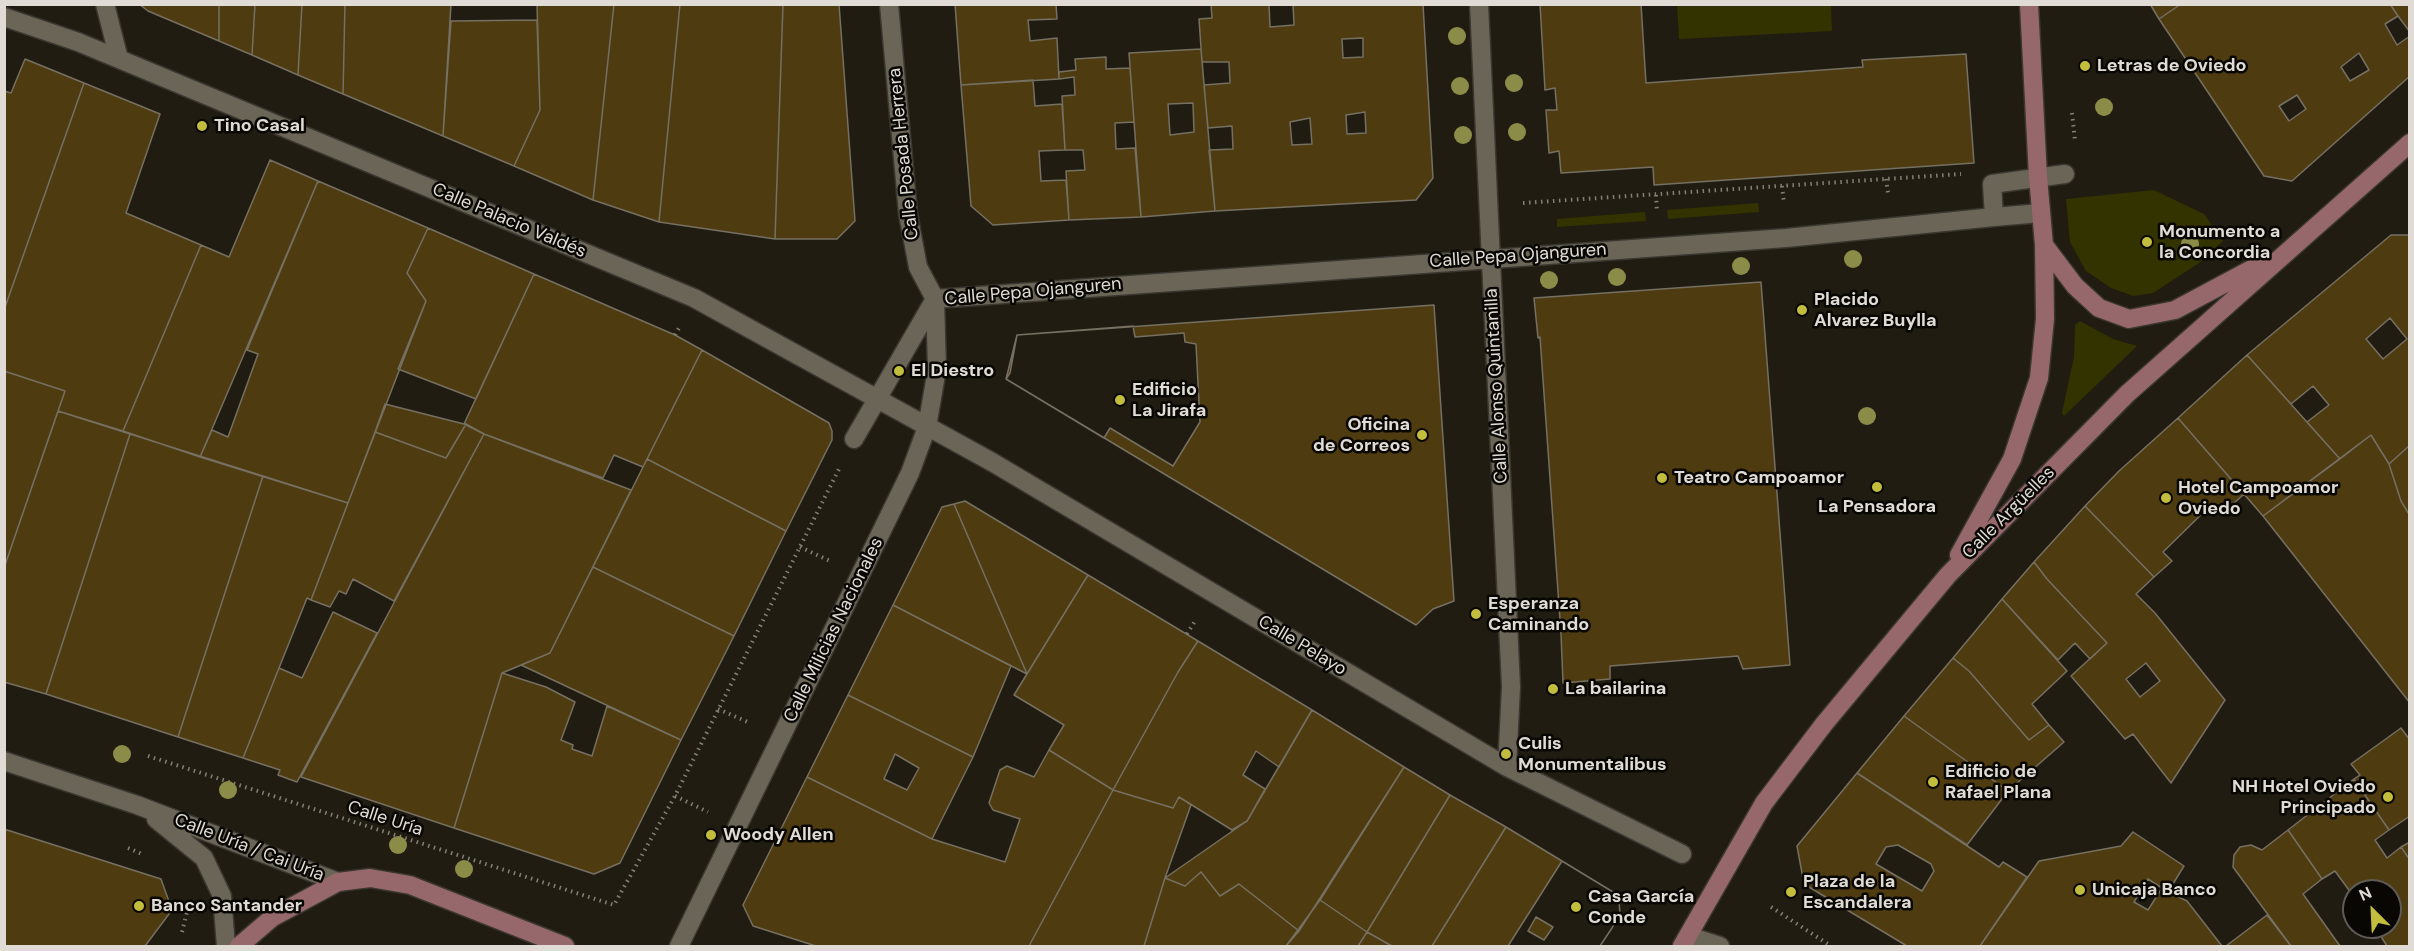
<!DOCTYPE html>
<meta charset="utf-8">
<style>
body{margin:0}
#map{position:relative;width:2414px;height:951px;overflow:hidden;background:#211c11;font-family:"DM Sans",sans-serif}
canvas{display:block}
.frame{position:absolute;inset:0;border:6px solid #e0dcd5;pointer-events:none}
.north{position:absolute;left:2342px;top:879px;width:60px;height:60px;box-sizing:border-box;background:#090704;border:2px solid #5f5c58;border-radius:50%;rotate:336deg;font-size:16px;font-weight:700;line-height:24px;text-align:center;color:#e0dcd5}
.north::after{content:'';display:block;margin:auto;width:21px;height:27px;background:#c3bd3e;clip-path:polygon(50% 0,100% 100%,50% 72%,0 100%)}
</style>
<div id="map">
<canvas width="2414" height="951"></canvas>
<div class="frame"></div>
<div class="north">N</div>
</div>
<script>
const ctx = document.querySelector('canvas').getContext('2d');
ctx.lineJoin = 'round';
function paint(path, color) { ctx.fillStyle = color; ctx.fill(path, 'evenodd'); }
const toPath = rows => new Path2D(rows.map(r => 'M' + r).join(''));
function trace(path, color, width, dash) { ctx.strokeStyle = color; ctx.lineWidth = width; ctx.lineCap = dash ? 'butt' : 'round'; ctx.setLineDash(dash || []); ctx.stroke(path); }
function drawText(font, color, halo, rows, align = 'center') {
  ctx.font = font + ' "DM Sans",sans-serif'; ctx.lineWidth = 5; ctx.setLineDash([]); ctx.textBaseline = 'middle'; ctx.strokeStyle = halo; ctx.fillStyle = color; for (const [text, x, y, turn = 0] of rows) {
    ctx.save(); ctx.translate(x, y); ctx.rotate((+turn || 0) * Math.PI / 180); ctx.textAlign = isNaN(turn) ? turn : align; if (halo) ctx.strokeText(text, 0, 0); ctx.fillText(text, 0, 0); ctx.restore();
  }
}
paint(toPath([
 [1677,5,1831,5,1832,31,1679,39],
 [2154,190,2204,214,2223,241,2199,263,2153,293,2133,296,2111,288,2086,271,2070,242,2066,199],
 [1758,203,1759,212,1668,219,1667,210],
 [1645,212,1646,221,1557,227,1557,219],
 [2080,321,2113,339,2137,346,2064,416,2062,413,2074,357,2075,325]
]), '#330');
const building = toPath([
 [139,4,219,4,219,41,148,11,139,4],
 [219,4,255,4,252,55,219,41,219,4],
 [255,4,302,4,298,75,252,55,255,4],
 [302,4,345,4,343,94,298,75,302,4],
 [345,4,451,4,443,136,343,94,345,4],
 [537,4,614,4,593,200,514,166,540,110,537,4],
 [614,4,680,4,659,222,593,200,614,4],
 [680,4,783,4,775,239,659,222,680,4],
 [783,4,839,4,855,221,837,239,775,239,783,4],
 [955,4,1056,4,1057,19,1028,20,1030,41,1057,38,1059,79,961,85,955,4],
 [1211,4,1269,4,1270,27,1294,25,1293,4,1423,4,1433,178,1416,200,1215,211,1209,150,1233,149,1232,126,1208,128,1204,85,1230,83,1229,62,1202,62,1199,19,1212,18,1211,4],
 [1363,38,1363,57,1343,58,1342,39,1363,38],
 [1365,112,1366,133,1347,134,1346,115,1365,112],
 [1310,118,1312,144,1292,145,1290,122,1310,118],
 [1540,4,1641,4,1646,83,1863,67,1862,60,1966,54,1974,163,1654,185,1653,167,1561,173,1559,151,1549,153,1546,110,1557,110,1555,88,1545,90,1540,4],
 [2150,4,2181,4,2159,19,2150,4],
 [2181,4,2390,4,2398,16,2385,24,2397,45,2410,36,2410,76,2292,181,2264,176,2159,19,2181,4],
 [2359,53,2369,70,2350,81,2341,67,2359,53],
 [2297,95,2306,109,2289,121,2279,106,2297,95],
 [2390,4,2410,4,2410,32,2398,16,2390,4],
 [537,20,540,110,514,166,443,136,451,21,537,20],
 [1201,49,1215,211,1141,217,1129,53,1201,49],
 [1193,103,1194,132,1170,135,1168,104,1193,103],
 [1106,57,1106,69,1130,68,1134,122,1115,123,1116,149,1135,148,1141,217,1069,220,1066,171,1085,170,1083,150,1065,150,1062,96,1075,95,1074,77,1059,79,1059,72,1076,70,1075,59,1106,57],
 [25,59,84,83,4,310,4,91,11,93,25,59],
 [1033,80,1035,106,1062,104,1065,150,1039,151,1041,181,1066,180,1069,220,993,225,971,206,961,85,1033,80],
 [84,83,160,114,126,213,201,245,123,431,58,411,65,391,4,371,4,310,84,83],
 [270,160,318,181,200,457,123,431,201,245,229,257,270,160],
 [318,181,428,228,407,273,426,301,348,503,200,457,212,430,228,437,258,354,247,350,318,181],
 [428,228,534,274,476,399,398,369,426,301,407,273,428,228],
 [2391,235,2410,235,2410,445,2389,464,2371,435,2340,459,2307,422,2329,405,2313,386,2291,404,2247,355,2391,235],
 [2390,318,2407,339,2383,359,2366,339,2390,318],
 [534,274,675,335,702,350,643,467,614,455,603,478,484,434,464,424,534,274],
 [1761,282,1790,665,1743,669,1738,656,1610,666,1610,679,1563,683,1561,634,1540,337,1538,338,1534,298,1761,282],
 [1434,305,1454,601,1433,609,1416,625,1006,379,1010,373,1017,335,1434,305],
 [1133,326,1135,337,1184,333,1185,342,1196,344,1200,422,1173,466,1110,428,1104,438,1006,379,1017,335,1133,326],
 [702,350,829,423,832,431,832,440,786,531,647,459,702,350],
 [2247,355,2340,459,2263,516,2178,418,2247,355],
 [4,371,65,391,4,568,4,371],
 [385,404,464,424,466,424,446,458,375,432,385,404],
 [58,411,130,434,46,694,4,682,4,568,58,411],
 [2178,418,2244,494,2223,513,2213,503,2163,552,2172,561,2154,577,2085,506,2119,471,2178,418],
 [466,424,484,434,394,601,353,579,346,594,339,591,330,607,311,600,375,432,446,458,466,424],
 [130,434,263,476,178,737,46,694,130,434],
 [484,434,631,490,550,653,502,673,454,828,301,777,484,434],
 [2371,435,2389,464,2401,501,2410,516,2410,703,2263,516,2371,435],
 [2410,445,2410,516,2401,501,2389,464,2410,445],
 [647,459,786,531,734,636,593,567,647,459],
 [263,476,348,503,311,600,307,598,243,758,178,737,263,476],
 [965,501,1088,575,1027,674,954,504,965,501],
 [954,504,1027,674,893,605,942,507,954,504],
 [2085,506,2154,577,2136,594,2155,613,2225,700,2171,783,2133,734,2125,739,2071,676,2107,643,2047,579,2034,562,2085,506],
 [2146,663,2160,681,2140,697,2126,679,2146,663],
 [2034,562,2047,579,2107,643,2090,659,2075,643,2058,660,2002,599,2034,562],
 [593,567,734,636,681,740,521,665,550,653,593,567],
 [1088,575,1198,641,1178,672,1113,790,1049,750,1064,725,1014,695,1088,575],
 [2002,599,2067,671,2032,704,2049,725,2029,740,1969,671,1953,658,2002,599],
 [893,605,1011,666,973,757,848,695,893,605],
 [333,612,377,633,297,782,278,775,280,770,243,758,279,668,302,678,333,612],
 [1198,641,1312,710,1279,767,1256,751,1243,775,1265,789,1247,821,1232,830,1179,797,1173,808,1113,790,1178,672,1198,641],
 [1953,658,1969,671,2029,740,2049,725,2064,742,2008,791,1904,716,1953,658],
 [502,673,546,687,575,702,561,740,573,745,572,749,592,756,607,706,681,740,620,863,594,874,454,828,502,673],
 [848,695,973,757,932,839,807,777,848,695],
 [895,754,919,768,907,790,884,779,895,754],
 [1312,710,1404,767,1299,931,1239,884,1220,896,1201,872,1185,886,1165,878,1247,821,1312,710],
 [1904,716,2008,791,1967,845,1857,773,1904,716],
 [2401,728,2410,740,2410,816,2389,830,2354,779,2360,775,2351,764,2401,728],
 [1049,750,1113,790,1029,946,816,946,753,926,743,905,807,777,932,839,1005,862,1020,819,993,810,989,803,1000,770,1007,766,1034,777,1049,750],
 [1404,767,1450,795,1367,932,1320,900,1404,767],
 [1857,773,1999,867,2003,862,2027,877,1980,946,1907,946,1804,884,1797,846,1857,773],
 [1898,845,1931,864,1934,871,1922,891,1876,864,1886,847,1898,845],
 [2354,779,2389,830,2375,840,2387,858,2401,847,2410,860,2410,946,2387,946,2375,927,2390,927,2390,891,2354,891,2354,897,2335,871,2322,879,2288,830,2354,779],
 [1113,790,1173,808,1179,797,1191,805,1165,878,1144,946,1029,946,1113,790],
 [1450,795,1506,827,1432,946,1392,946,1367,932,1450,795],
 [1506,827,1562,861,1508,946,1432,946,1506,827],
 [4,829,161,879,172,910,145,946,4,946,4,829],
 [2288,830,2322,879,2303,894,2340,946,2291,946,2233,867,2234,855,2240,847,2251,845,2262,850,2288,830],
 [2133,832,2184,866,2168,892,2187,901,2222,946,1980,946,2039,861,2121,846,2133,832],
 [2148,879,2162,888,2148,910,2134,902,2148,879],
 [2410,842,2410,860,2401,847,2410,842],
 [1562,861,1613,892,1619,901,1620,914,1612,928,1600,946,1508,946,1562,861],
 [1536,917,1553,927,1544,940,1528,931,1536,917],
 [1562,861,1613,892,1619,901,1620,914,1612,928,1600,946,1508,946,1562,861],
 [1201,872,1220,896,1239,884,1299,931,1286,946,1144,946,1165,878,1185,886,1201,872],
 [1320,900,1367,932,1358,946,1286,946,1320,900],
 [2267,915,2291,946,2226,946,2267,915],
 [1367,932,1392,946,1358,946,1367,932]
]);
paint(building, '#4e3b10');
trace(building, '#767063', 1.5);
const lane = toPath([
 [1689,936,1720,946]
]);
const street = toPath([
 [105,4,119,59],
 [1479,4,1511,687,1507,767],
 [4,17,78,42,694,298,992,462,1507,767,1682,854],
 [1994,217,2041,213],
 [935,299,1786,238,1994,217,1992,184,2065,174],
 [854,439,935,299],
 [4,761,137,805,338,882],
 [156,819,204,858,222,896,226,946],
 [679,946,910,473,927,427,937,369,935,299,918,267,908,214,889,4]
]);
const secondary = toPath([
 [2044,245,2075,286,2099,308,2129,319,2175,310,2263,263],
 [1959,555,2012,459,2039,378,2045,319,2044,245,2038,177,2029,4],
 [239,946,273,917,338,882,370,878,410,885,565,946],
 [1682,946,1764,803,1824,724,1948,575,2127,394,2410,143]
]);
trace(lane, '#3a3630', 21);
trace(street, '#3a3630', 21);
trace(secondary, '#3a3630', 21);
trace(toPath([
 [2072,113,2075,141],
 [1886,179,1888,193],
 [1782,186,1784,203],
 [1656,195,1657,212],
 [1523,203,1961,174],
 [675,335,679,328],
 [800,547,830,561],
 [1187,634,1195,621],
 [718,709,750,723],
 [148,756,614,905,675,796,839,469],
 [675,796,708,812],
 [128,848,142,854],
 [1771,907,1831,946],
 [182,932,187,912]
]), '#858077', 4, [1.5, 4.5]);
trace(lane, '#6b6558', 18);
trace(street, '#6b6558', 18);
trace(secondary, '#97686b', 18);
ctx.fillStyle = '#8c8c49';
for (const [x, y] of [
 [1457,36],
 [1514,83],
 [1460,86],
 [2104,107],
 [1517,132],
 [1463,135],
 [2190,244],
 [1853,259],
 [1741,266],
 [1617,277],
 [1549,280],
 [1867,416],
 [122,754],
 [228,790],
 [398,845],
 [464,869]
]) { ctx.beginPath(); ctx.arc(x, y, 9, 0, 2 * Math.PI); ctx.fill(); }
for (const [x, y, r, color] of [
 [2085,66,6,"#c3bd3e"],
 [202,126,6,"#c3bd3e"],
 [2147,242,6,"#c3bd3e"],
 [1802,310,6,"#c3bd3e"],
 [899,371,6,"#c3bd3e"],
 [1120,400,6,"#c3bd3e"],
 [1422,435,6,"#c3bd3e"],
 [1662,478,6,"#c3bd3e"],
 [1877,487,6,"#c3bd3e"],
 [2166,498,6,"#c3bd3e"],
 [1476,614,6,"#c3bd3e"],
 [1553,689,6,"#c3bd3e"],
 [1506,754,6,"#c3bd3e"],
 [1933,782,6,"#c3bd3e"],
 [2388,797,6,"#c3bd3e"],
 [711,835,6,"#c3bd3e"],
 [2080,890,6,"#c3bd3e"],
 [1791,892,6,"#c3bd3e"],
 [139,906,6,"#c3bd3e"],
 [1576,907,6,"#c3bd3e"]
]) { const dot = new Path2D(); dot.arc(x, y, r, 0, 2 * Math.PI); ctx.fillStyle = color; ctx.fill(dot); trace(dot, '#090704', 2); }
drawText('bold 18px', '#e0dcd5', '#090704', [
 ["Letras de Oviedo",2097,66],
 ["Tino Casal",214,126],
 ["Monumento a",2159,232],
 ["la Concordia",2159,253],
 ["Placido",1814,300],
 ["Alvarez Buylla",1814,321],
 ["El Diestro",911,371],
 ["Edificio",1132,390],
 ["La Jirafa",1132,411],
 ["Oficina",1410,425,"right"],
 ["de Correos",1410,446,"right"],
 ["Teatro Campoamor",1674,478],
 ["Hotel Campoamor",2178,488],
 ["Oviedo",2178,509],
 ["La Pensadora",1877,507,"center"],
 ["Esperanza",1488,604],
 ["Caminando",1488,625],
 ["La bailarina",1565,689],
 ["Culis",1518,744],
 ["Monumentalibus",1518,765],
 ["Edificio de",1945,772],
 ["Rafael Plana",1945,793],
 ["NH Hotel Oviedo",2376,787,"right"],
 ["Principado",2376,808,"right"],
 ["Woody Allen",723,835],
 ["Plaza de la",1803,882],
 ["Escandalera",1803,903],
 ["Unicaja Banco",2092,890],
 ["Casa García",1588,897],
 ["Conde",1588,918],
 ["Banco Santander",151,906]
], 'left');
drawText('18px', '#e0dcd5', '#090704', [
 ["Calle Posada Herrera",904,154,-96],
 ["Calle Palacio Valdés",509,221,23],
 ["Calle Pepa Ojanguren",1518,256,-4],
 ["Calle Pepa Ojanguren",1033,292,-5],
 ["Calle Alonso Quintanilla",1497,386,-93],
 ["Calle Argüelles",2009,513,-45],
 ["Calle Milicias Nacionales",834,630,-64],
 ["Calle Pelayo",1302,646,31],
 ["Calle Uría",385,819,18],
 ["Calle Uría / Cai Uría",249,848,21]
]);
</script>
